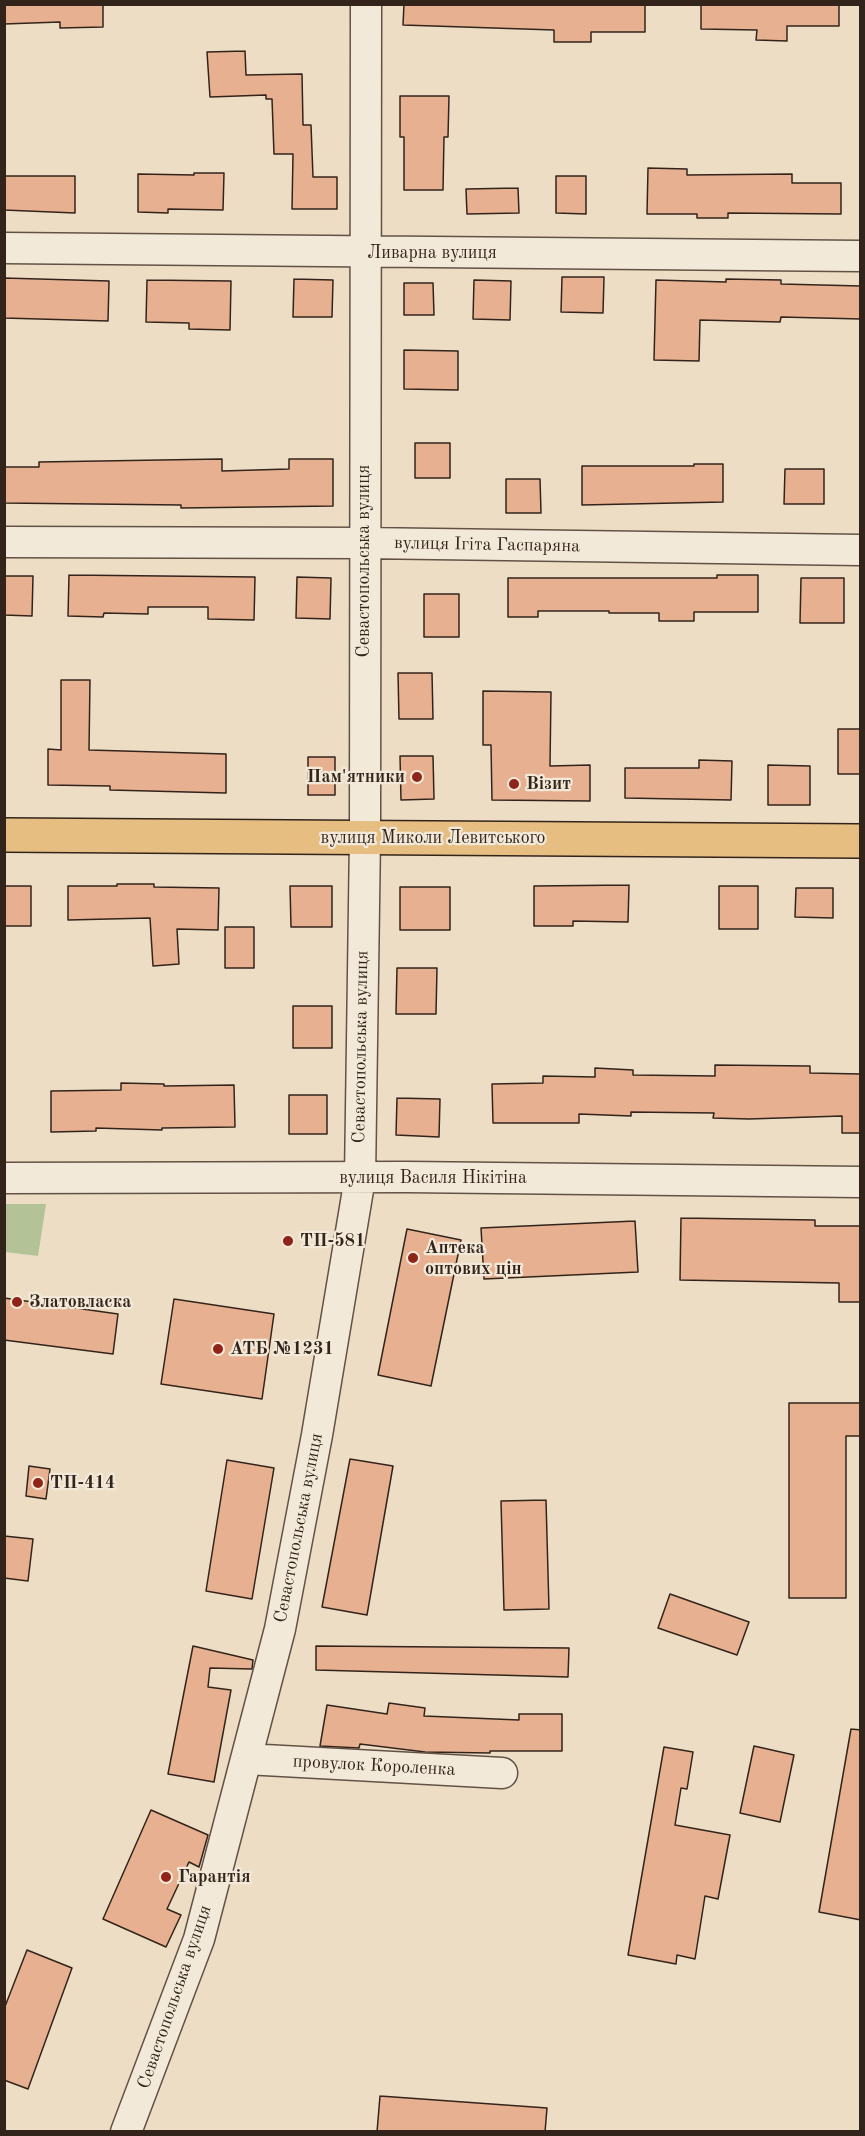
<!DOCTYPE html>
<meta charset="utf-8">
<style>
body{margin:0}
#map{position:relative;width:865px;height:2136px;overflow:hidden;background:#edddc4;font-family:"Old Standard TT",serif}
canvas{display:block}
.frame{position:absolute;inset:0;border:6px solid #33241b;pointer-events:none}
</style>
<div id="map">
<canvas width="865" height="2136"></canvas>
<div class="frame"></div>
</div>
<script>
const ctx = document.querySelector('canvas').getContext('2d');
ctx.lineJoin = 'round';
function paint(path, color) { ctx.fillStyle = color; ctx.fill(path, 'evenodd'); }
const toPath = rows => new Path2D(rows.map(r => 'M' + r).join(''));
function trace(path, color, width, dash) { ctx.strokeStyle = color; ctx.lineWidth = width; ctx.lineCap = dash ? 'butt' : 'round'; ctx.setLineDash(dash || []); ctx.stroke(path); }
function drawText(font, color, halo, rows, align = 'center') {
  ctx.font = font + ' "Old Standard TT",serif'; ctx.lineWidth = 4.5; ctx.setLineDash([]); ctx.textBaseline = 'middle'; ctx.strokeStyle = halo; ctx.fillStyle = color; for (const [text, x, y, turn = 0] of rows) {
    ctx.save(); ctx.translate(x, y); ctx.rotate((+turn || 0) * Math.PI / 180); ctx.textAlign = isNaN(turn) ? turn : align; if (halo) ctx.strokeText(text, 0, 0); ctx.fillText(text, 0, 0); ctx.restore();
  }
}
paint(toPath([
 [5,1204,46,1204,38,1256,5,1252]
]), '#b3c297');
const building = toPath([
 [4,4,103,4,103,27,60,28,60,22,4,24,4,4],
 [404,4,645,4,645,32,591,32,591,42,554,42,554,30,403,25,404,4],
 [701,4,839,4,839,26,787,26,787,41,756,40,757,30,701,29,701,4],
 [245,51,246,75,302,74,303,125,311,125,313,177,337,177,337,209,292,209,293,154,274,154,272,99,266,99,266,95,210,97,207,52,245,51],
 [400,96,449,96,448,137,444,137,443,190,404,190,404,137,400,137,400,96],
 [648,168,687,169,687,175,792,174,792,183,841,183,841,214,728,213,728,218,697,218,697,214,647,214,648,168],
 [194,173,224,173,223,210,168,209,168,213,138,212,138,174,194,175,194,173],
 [4,176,75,176,75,213,4,210,4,176],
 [556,176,586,176,586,214,556,213,556,176],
 [518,188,519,213,467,214,466,189,518,188],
 [562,277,604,277,603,313,561,312,562,277],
 [4,278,109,281,108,321,4,318,4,278],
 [294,279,333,280,332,317,293,317,294,279],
 [726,279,781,280,781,284,861,286,861,319,781,317,780,322,700,320,699,361,654,360,656,280,726,282,726,279],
 [147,280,231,281,230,330,189,329,189,323,146,322,147,280],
 [474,280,511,281,510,320,473,319,474,280],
 [404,283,433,283,434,315,404,315,404,283],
 [404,350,458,351,458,390,404,389,404,350],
 [415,443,450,443,450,478,415,478,415,443],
 [222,459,222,471,289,469,289,459,333,459,333,506,181,508,181,505,4,503,4,467,39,467,39,462,222,459],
 [694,464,723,464,723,502,582,505,582,466,694,466,694,464],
 [785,469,824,469,824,504,784,504,785,469],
 [506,479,540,479,541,513,506,513,506,479],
 [69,575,255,577,254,620,208,619,208,607,148,607,148,614,104,613,103,617,68,616,69,575],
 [717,575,758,575,758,612,694,612,694,621,659,621,659,613,609,613,609,611,538,611,538,617,508,617,508,578,717,578,717,575],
 [4,576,33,576,32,616,4,615,4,576],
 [297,577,331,578,330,619,296,618,297,577],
 [801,578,844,578,844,623,800,623,801,578],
 [424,594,459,594,459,637,424,637,424,594],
 [398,673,432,673,433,719,399,719,398,673],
 [61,680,90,680,89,750,226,754,226,793,110,790,110,786,48,785,48,749,61,750,61,680],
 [483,691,551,692,550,766,590,765,590,801,492,800,491,745,483,745,483,691],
 [838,729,861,729,861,774,838,774,838,729],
 [400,756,433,756,434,799,401,800,400,756],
 [308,757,335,757,335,795,308,795,308,757],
 [699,760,732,761,731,800,625,798,625,768,699,768,699,760],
 [768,765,810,766,810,805,768,805,768,765],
 [117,884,154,884,154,887,219,888,218,930,177,929,179,964,153,966,150,918,68,920,68,886,117,886,117,884],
 [629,885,628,922,573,921,573,926,534,926,534,886,629,885],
 [4,886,31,886,31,926,4,926,4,886],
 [290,886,332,886,332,927,291,927,290,886],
 [719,886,758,886,758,929,719,929,719,886],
 [400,887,450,887,450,930,400,930,400,887],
 [796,888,833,888,833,918,795,917,796,888],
 [225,927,254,927,254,968,225,968,225,927],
 [397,968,437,968,436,1014,396,1014,397,968],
 [293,1006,332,1006,332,1048,293,1048,293,1006],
 [715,1065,810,1066,810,1073,861,1074,861,1133,842,1133,842,1116,749,1119,713,1118,714,1113,631,1112,631,1116,579,1114,579,1123,493,1123,492,1084,543,1083,543,1076,595,1077,595,1068,633,1070,633,1075,715,1076,715,1065],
 [121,1083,164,1084,164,1086,234,1085,235,1127,162,1128,162,1130,96,1128,96,1131,51,1132,51,1091,121,1090,121,1083],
 [289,1095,327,1095,327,1134,289,1134,289,1095],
 [397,1098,440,1099,439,1137,396,1135,397,1098],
 [681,1218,815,1220,815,1226,861,1226,861,1302,839,1302,839,1283,680,1280,681,1218],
 [635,1221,638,1272,484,1279,481,1228,635,1221],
 [407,1229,461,1240,431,1386,378,1375,407,1229],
 [4,1298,118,1314,113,1354,4,1340,4,1298],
 [174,1299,274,1314,262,1399,161,1384,174,1299],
 [789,1403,861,1403,861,1436,846,1436,846,1598,789,1598,789,1403],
 [350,1459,393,1466,367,1615,322,1607,350,1459],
 [227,1460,274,1468,252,1599,206,1591,227,1460],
 [29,1466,50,1469,46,1499,26,1496,29,1466],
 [546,1500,549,1609,504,1610,501,1501,546,1500],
 [4,1536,33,1539,28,1581,4,1578,4,1536],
 [670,1594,749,1622,737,1655,658,1628,670,1594],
 [193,1646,253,1660,252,1669,210,1668,208,1687,231,1690,214,1782,168,1774,193,1646],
 [316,1646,569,1648,568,1677,316,1670,316,1646],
 [389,1703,425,1708,424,1716,519,1720,519,1714,562,1714,562,1751,490,1751,490,1753,425,1752,360,1744,359,1748,320,1746,327,1705,387,1714,389,1703],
 [851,1729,861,1730,861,1920,819,1912,851,1729],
 [754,1746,794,1755,780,1822,740,1813,754,1746],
 [664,1747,693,1752,687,1789,681,1788,675,1825,730,1835,718,1899,705,1896,695,1959,677,1955,676,1964,628,1955,664,1747],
 [151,1810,208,1835,199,1867,189,1862,167,1909,181,1915,166,1947,103,1919,151,1810],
 [27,1950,72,1968,28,2089,4,2080,4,2009,27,1950],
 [380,2096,547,2108,545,2132,377,2132,380,2096]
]);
paint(building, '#e7b191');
trace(building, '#33241b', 1.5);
const minor = toPath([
 [4,248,860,256],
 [4,542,364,543,860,550],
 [4,1178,406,1177,860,1182],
 [246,1759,502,1773],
 [126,2132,199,1939,280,1629,317,1435,360,1178,365,837,366,4]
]);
const major = toPath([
 [4,835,860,841]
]);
trace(minor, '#625245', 33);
trace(major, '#33241b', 36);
trace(minor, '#f3e9d9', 30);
trace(major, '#e6be82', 33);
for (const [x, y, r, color] of [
 [417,777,6,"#8f2418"],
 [514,784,6,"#8f2418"],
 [288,1241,6,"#8f2418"],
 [413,1258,6,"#8f2418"],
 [17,1302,6,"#8f2418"],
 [218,1349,6,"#8f2418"],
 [38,1483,6,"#8f2418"],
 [166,1877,6,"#8f2418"]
]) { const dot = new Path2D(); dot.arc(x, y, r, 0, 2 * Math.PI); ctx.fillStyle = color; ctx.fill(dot); trace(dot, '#f3e9d9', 2); }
drawText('18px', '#33241b', '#f3e9d9', [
 ["Ливарна вулиця",432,253],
 ["вулиця Ігіта Гаспаряна",487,545,1],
 ["Севастопольська вулиця",364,561,-90],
 ["вулиця Миколи Левитського",433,838],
 ["Севастопольська вулиця",361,1047,-89],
 ["вулиця Василя Нікітіна",433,1178],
 ["Севастопольська вулиця",299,1528,-79],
 ["провулок Короленка",374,1766,3],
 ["Севастопольська вулиця",175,1997,-71]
]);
drawText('bold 18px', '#33241b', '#f3e9d9', [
 ["Пам'ятники",405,777,"right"],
 ["Візит",526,784],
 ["ТП-581",300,1241],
 ["Аптека",425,1248],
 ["оптових цін",425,1269],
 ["Златовласка",29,1302],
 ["АТБ №1231",230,1349],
 ["ТП-414",50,1483],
 ["Гарантія",178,1877]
], 'left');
</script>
